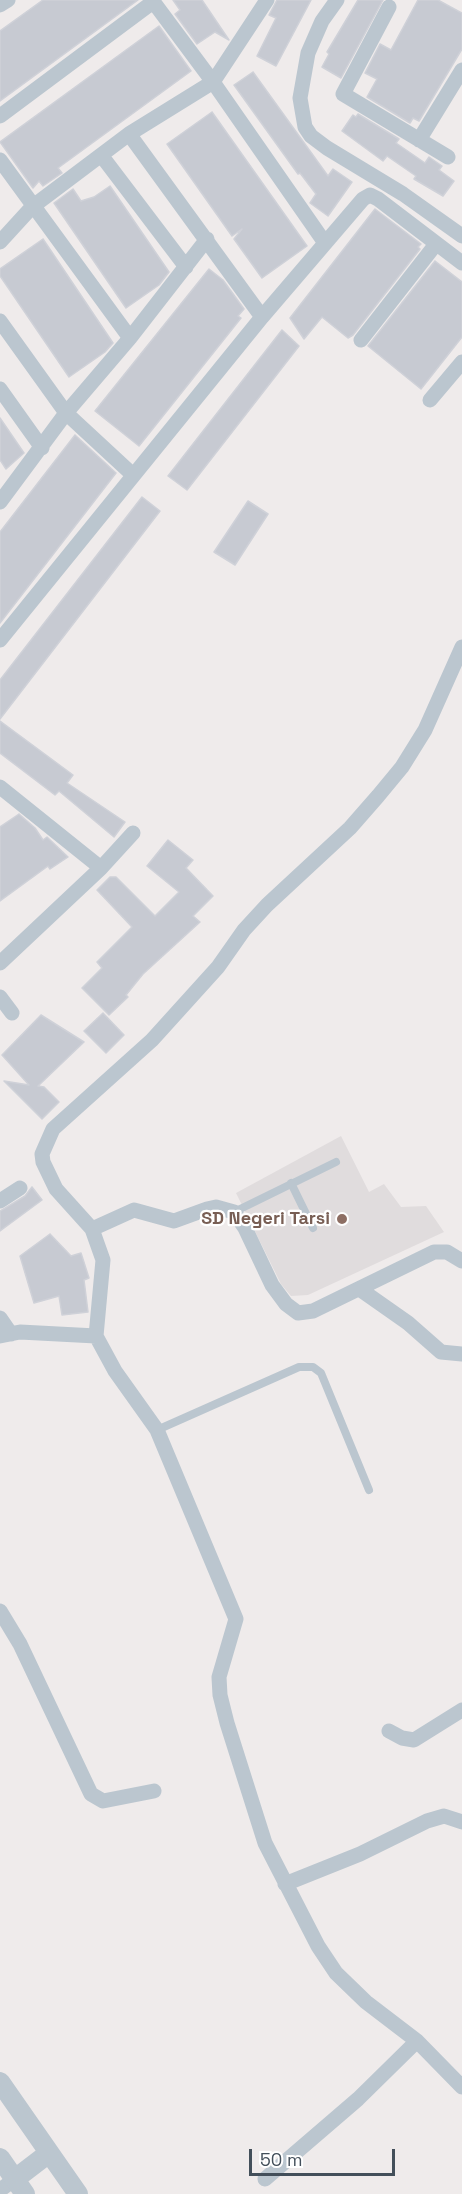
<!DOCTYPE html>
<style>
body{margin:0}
#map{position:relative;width:462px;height:2194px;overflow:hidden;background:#efebeb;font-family:"Space Grotesk",sans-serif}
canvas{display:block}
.scale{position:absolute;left:249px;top:2149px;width:146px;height:27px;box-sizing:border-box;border:3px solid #434f5a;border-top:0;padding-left:8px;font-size:18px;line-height:21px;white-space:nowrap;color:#434f5a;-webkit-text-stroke:4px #fff;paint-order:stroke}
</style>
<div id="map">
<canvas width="462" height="2194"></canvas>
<div class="scale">50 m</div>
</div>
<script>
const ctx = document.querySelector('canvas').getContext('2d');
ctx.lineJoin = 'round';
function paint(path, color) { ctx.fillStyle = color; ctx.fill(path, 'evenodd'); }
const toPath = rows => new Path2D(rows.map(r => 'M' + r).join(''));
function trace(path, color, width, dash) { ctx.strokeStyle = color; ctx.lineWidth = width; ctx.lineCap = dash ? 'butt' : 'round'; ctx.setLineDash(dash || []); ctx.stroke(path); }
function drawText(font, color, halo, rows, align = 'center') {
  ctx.font = font + ' "Space Grotesk",sans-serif'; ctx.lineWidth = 4.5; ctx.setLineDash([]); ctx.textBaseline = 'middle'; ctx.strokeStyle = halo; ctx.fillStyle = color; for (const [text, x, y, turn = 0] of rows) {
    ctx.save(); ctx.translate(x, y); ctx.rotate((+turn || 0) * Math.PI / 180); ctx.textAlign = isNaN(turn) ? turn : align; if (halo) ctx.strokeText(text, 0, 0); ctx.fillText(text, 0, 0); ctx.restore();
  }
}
paint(toPath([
 [341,1136,369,1192,384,1184,401,1207,426,1206,444,1232,308,1295,291,1296,281,1284,236,1193]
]), '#e0dcdd');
const building = toPath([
 [43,0,138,0,0,101,0,31,43,0],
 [173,0,202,0,229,40,215,32,197,44,175,14,180,10,173,0],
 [277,0,311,0,276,66,257,56,276,18,269,15,277,0],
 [358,0,383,0,341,78,322,67,329,54,327,52,358,0],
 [418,0,438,0,462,13,462,49,419,121,413,118,410,123,367,97,377,79,365,73,380,44,391,50,418,0],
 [159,26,191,71,58,168,62,173,43,186,39,181,33,188,0,142,159,26],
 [253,72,328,176,333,169,352,182,328,216,310,203,316,194,300,173,298,174,234,85,253,72],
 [212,112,307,246,262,278,234,239,242,229,232,236,167,144,212,112],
 [358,114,399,139,396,143,425,163,429,157,442,166,439,170,454,181,443,196,414,179,416,176,387,156,383,161,342,131,353,115,356,117,358,114],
 [110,186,169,272,159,285,126,308,54,203,73,189,81,201,94,197,110,186],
 [375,209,421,244,418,247,420,249,353,335,348,338,322,317,304,339,290,318,375,209],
 [43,239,113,343,105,352,69,377,0,276,0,269,43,239],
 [435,261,462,282,462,337,421,389,368,346,435,261],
 [209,269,223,280,244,309,238,316,241,318,139,446,95,411,209,269],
 [282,330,299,346,187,490,168,476,282,330],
 [0,418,24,453,6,469,0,460,0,418],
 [75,435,116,473,0,623,0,532,75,435],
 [142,497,160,511,0,719,0,680,142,497],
 [248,501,268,514,235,565,214,552,248,501],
 [0,721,73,775,67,783,125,822,114,837,59,791,55,795,0,753,0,721],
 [19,814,35,828,43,840,47,837,68,857,50,869,48,866,0,901,0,827,19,814],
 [168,840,193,860,186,868,213,896,193,916,200,922,143,974,126,995,128,997,109,1015,82,988,102,968,97,962,132,927,97,890,110,877,116,877,155,916,179,892,147,866,168,840],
 [103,1013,124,1035,106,1053,84,1031,103,1013],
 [41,1015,84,1042,38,1086,44,1087,59,1102,42,1119,4,1081,29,1085,2,1055,41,1015],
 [32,1187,42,1200,0,1231,0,1211,25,1196,32,1187],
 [50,1234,71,1256,81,1253,89,1278,84,1280,88,1312,62,1315,59,1296,34,1303,20,1256,50,1234]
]);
paint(building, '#c7cad2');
trace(building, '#cfd1d8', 1.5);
trace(toPath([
 [291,1183,313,1228],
 [234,1212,336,1162],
 [157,1430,299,1367,313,1367,321,1373,369,1490]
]), '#bbc6cf', 8);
trace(toPath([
 [152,0,213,82,325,243],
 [337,0,322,21,308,53,300,98,305,127,311,136,327,148,403,194,462,236],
 [0,5,8,0],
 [389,7,343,94,448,157],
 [0,116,153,2],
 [129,134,262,317],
 [419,140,462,70],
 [101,155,186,267],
 [0,160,130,338],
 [0,242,32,207,129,134,213,82,267,0],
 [0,321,66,413,133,475],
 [361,340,436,244],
 [0,389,42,448],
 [430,400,462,362],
 [0,502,66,413,130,338,207,239],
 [0,640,262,317,363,199,370,195,378,199,462,263],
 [462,647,425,730,402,767,378,796,350,828,267,905,244,930,218,967,152,1040,53,1129,42,1154,43,1162,56,1189,92,1229,103,1260,96,1336,115,1371,157,1430,236,1619,219,1677,220,1695,227,1723,265,1843,318,1946,336,1973,366,2002,417,2041,462,2087],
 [0,787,101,868],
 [0,963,101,868,133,833],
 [0,997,12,1013],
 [0,1201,20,1188],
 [92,1229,134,1210,174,1221,207,1209,216,1207,234,1212,245,1228,272,1285,286,1304,298,1313,313,1311,434,1252,447,1252,462,1261],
 [361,1290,408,1323,441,1352,462,1354],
 [0,1318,11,1334],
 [0,1336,20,1332,96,1336],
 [0,1611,20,1644,91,1794,103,1801,154,1791],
 [389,1731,402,1738,414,1740,462,1710],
 [285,1884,360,1854,427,1821,444,1816,462,1822],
 [265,2179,358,2099,417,2041],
 [0,2190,15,2179]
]), '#bbc6cf', 15);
trace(toPath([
 [0,2082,78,2194],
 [0,2158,25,2194],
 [15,2179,49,2153]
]), '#bbc6cf', 20);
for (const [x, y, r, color] of [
 [342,1219,6,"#8d6e63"]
]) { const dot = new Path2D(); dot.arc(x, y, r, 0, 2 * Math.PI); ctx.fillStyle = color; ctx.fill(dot); trace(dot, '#fff', 2); }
drawText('bold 18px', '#785e54', '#fff', [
 ["SD Negeri Tarsi",330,1219]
], 'right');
</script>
